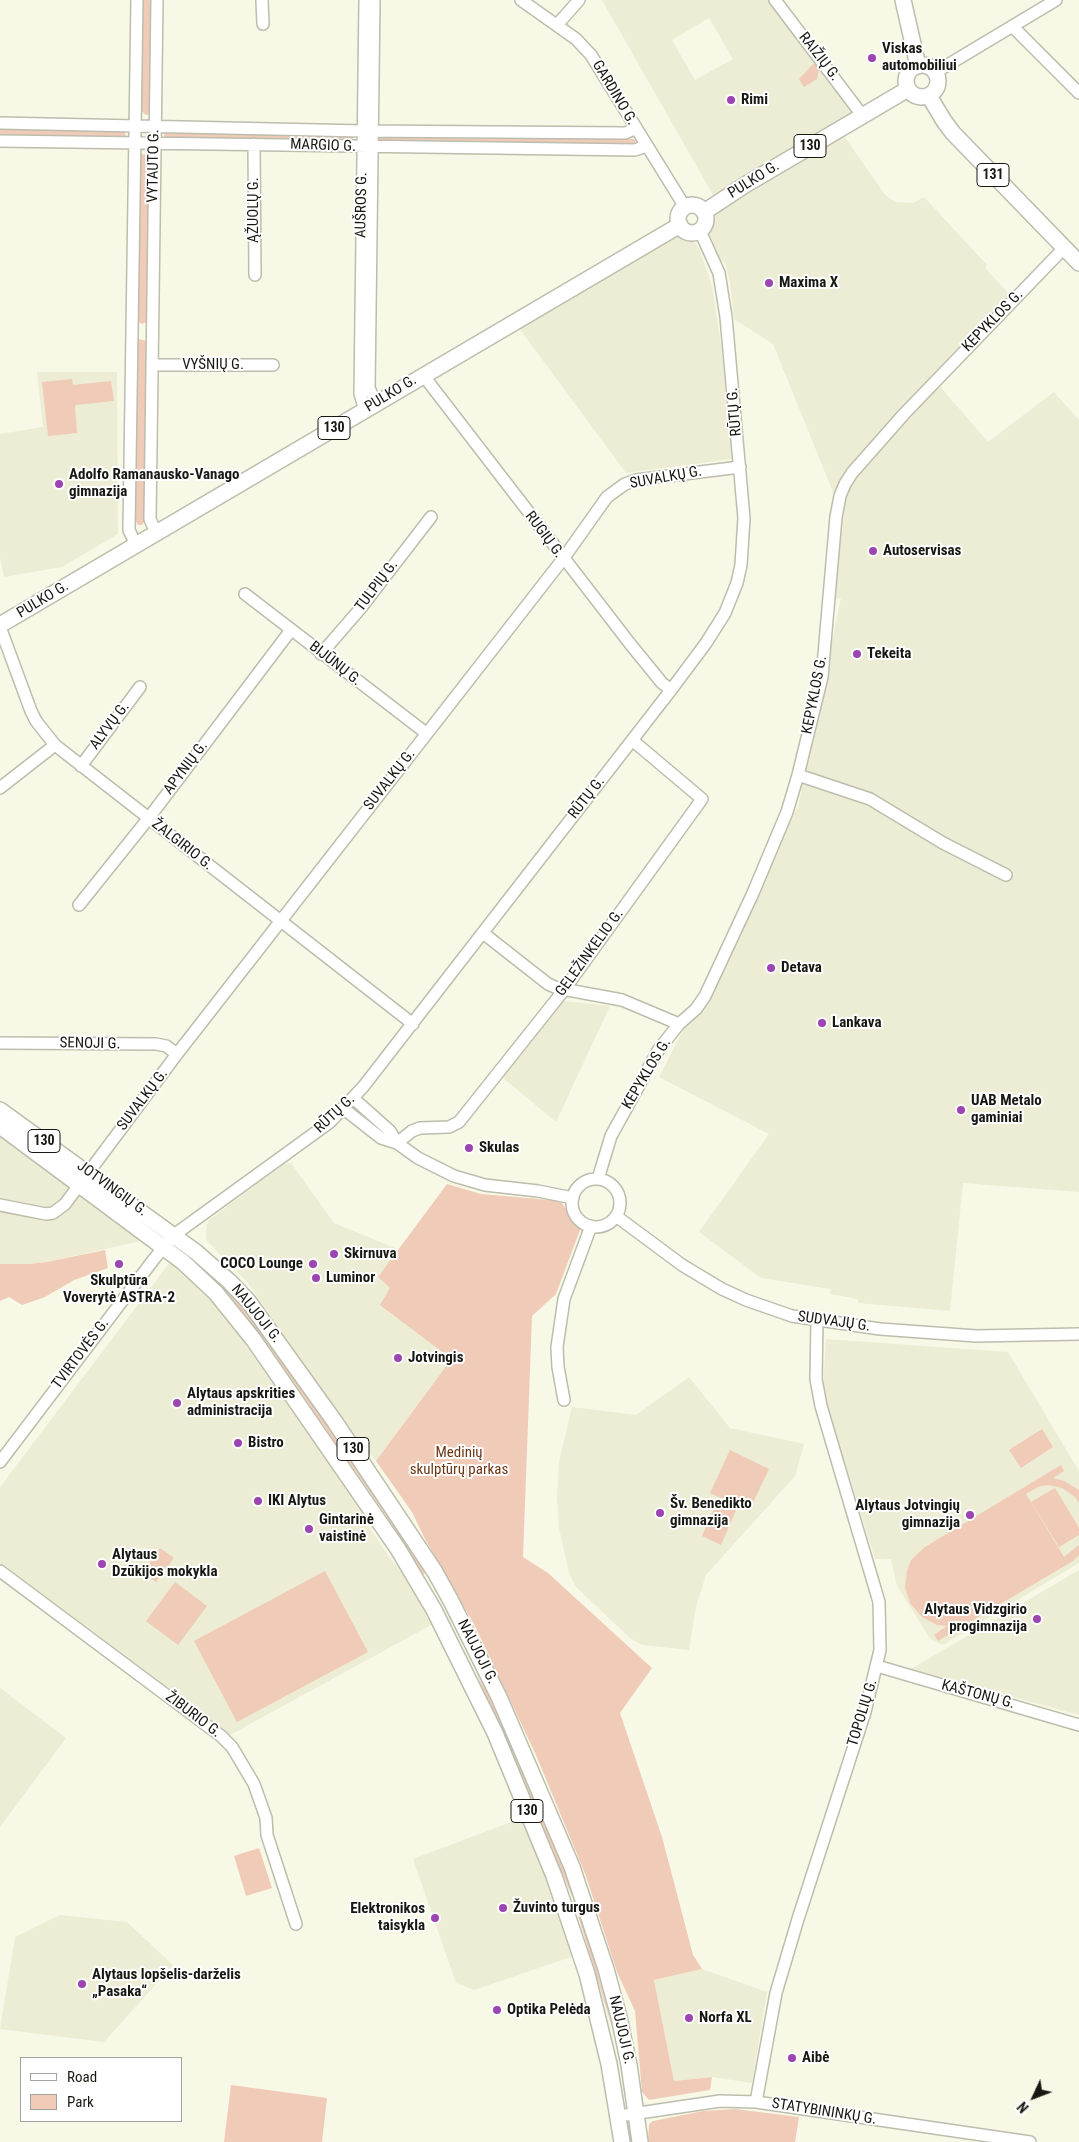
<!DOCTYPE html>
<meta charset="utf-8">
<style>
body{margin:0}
#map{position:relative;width:1079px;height:2142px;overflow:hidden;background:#f8f8e7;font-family:"Roboto Condensed",sans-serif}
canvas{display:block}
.legend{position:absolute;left:20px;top:2057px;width:162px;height:65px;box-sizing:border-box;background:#fff;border:1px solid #a3a3a0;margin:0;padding:6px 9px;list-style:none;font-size:15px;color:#181812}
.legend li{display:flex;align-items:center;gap:10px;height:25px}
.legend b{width:25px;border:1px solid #a3a3a0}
.north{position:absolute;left:1009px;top:2072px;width:50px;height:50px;-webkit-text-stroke:4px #fff;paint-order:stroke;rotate:227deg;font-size:14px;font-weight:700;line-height:20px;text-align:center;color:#181812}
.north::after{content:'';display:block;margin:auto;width:18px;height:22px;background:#181812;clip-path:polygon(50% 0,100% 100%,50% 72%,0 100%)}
</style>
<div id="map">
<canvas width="1079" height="2142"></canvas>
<ul class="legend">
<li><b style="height:6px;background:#fff"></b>Road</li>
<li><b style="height:14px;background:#f0cbb8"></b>Park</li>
</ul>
<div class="north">N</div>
</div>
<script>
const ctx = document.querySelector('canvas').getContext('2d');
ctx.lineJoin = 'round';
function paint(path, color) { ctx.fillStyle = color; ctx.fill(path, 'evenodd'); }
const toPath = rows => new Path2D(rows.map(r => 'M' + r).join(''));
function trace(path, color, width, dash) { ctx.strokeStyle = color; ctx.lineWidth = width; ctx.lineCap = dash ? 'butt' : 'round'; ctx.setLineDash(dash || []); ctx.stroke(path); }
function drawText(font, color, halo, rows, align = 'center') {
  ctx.font = font + ' "Roboto Condensed",sans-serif'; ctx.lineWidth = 4; ctx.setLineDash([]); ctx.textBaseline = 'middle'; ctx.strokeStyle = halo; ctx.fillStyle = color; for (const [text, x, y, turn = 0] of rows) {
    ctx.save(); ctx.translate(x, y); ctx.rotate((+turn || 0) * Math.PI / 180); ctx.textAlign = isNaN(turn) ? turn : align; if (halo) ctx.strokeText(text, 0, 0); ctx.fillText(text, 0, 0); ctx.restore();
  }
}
paint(toPath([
 [602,0,768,0,859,111,713,195],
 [709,18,733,59,695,80,672,40],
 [844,136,886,196,896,202,913,203,924,197,987,265,985,268,1010,295,931,376,988,442,1054,392,1079,420,1079,1192,963,1183,950,1311,858,1303,858,1299,830,1294,830,1289,761,1278,699,1232,769,1134,659,1077,798,807,841,598,825,597,829,513,835,497,773,344,734,319,730,282,725,263,719,257,709,232,709,222,715,214],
 [679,235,694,241,699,248,712,286,721,345,732,459,626,473,519,328],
 [37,372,117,372,118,534,62,567,4,577,0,557,0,434,43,427],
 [563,1001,610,1006,556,1122,502,1077],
 [0,1131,145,1240,47,1262,28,1264,0,1264],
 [291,1163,334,1223,400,1250,378,1277,390,1288,428,1340,445,1354,447,1365,376,1461,355,1437,248,1283,206,1240,206,1227,209,1220,284,1164],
 [171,1261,204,1289,230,1318,352,1493,367,1524,389,1557,406,1577,431,1625,230,1735,0,1563,0,1487],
 [826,1339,1008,1352,1079,1471,1079,1563,943,1645,931,1640,897,1586,891,1559,875,1559,823,1392],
 [689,1377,730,1428,804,1444,795,1476,706,1575,696,1607,689,1650,642,1645,630,1638,576,1587,569,1573,559,1528,557,1498,559,1462,572,1407,636,1415],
 [1079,1570,1079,1715,911,1669],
 [0,1688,66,1738,0,1827],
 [522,1818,553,1897,574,1956,474,1990,456,1983,413,1859],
 [60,1915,127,1922,173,1965,104,2042,0,2029,15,1937],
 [702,1969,767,1992,752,2083,712,2077,674,2081,654,1980]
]), '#ecedd4');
paint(toPath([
 [142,0,152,0,150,114,146,115,141,111],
 [813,64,817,65,819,70,817,79,804,87,799,79],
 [0,127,123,130,126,135,125,138,0,137],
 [167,131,352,136,353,139,352,141,166,139,164,135],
 [380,135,634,139,636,142,635,145,379,145,376,137],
 [141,154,148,155,149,157,147,322,142,324,137,321,139,156],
 [138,339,147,341,145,521,142,525,138,525,135,520,136,340],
 [72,379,73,385,111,381,114,401,75,405,77,433,48,436,42,382],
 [447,1184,481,1194,550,1200,562,1203,580,1230,556,1294,532,1316,523,1557,548,1573,652,1668,620,1713,662,1837,693,1955,702,1969,654,1980,674,2081,712,2077,710,2090,649,2100,642,2092,635,2011,617,1972,586,1876,536,1755,474,1624,425,1539,412,1512,376,1461,447,1365,445,1354,380,1305,390,1288,378,1277],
 [105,1250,108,1268,74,1280,45,1297,22,1305,9,1297,0,1301,0,1264,28,1264,47,1262],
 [222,1286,245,1310,291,1372,387,1512,426,1573,423,1574,385,1514,265,1341],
 [1042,1429,1053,1447,1021,1468,1009,1450],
 [730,1450,769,1469,749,1511,710,1493],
 [1061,1465,1064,1471,1053,1478,1064,1481,1079,1490,1079,1503,1075,1497,1062,1488,1048,1485,1038,1487,1026,1494,1064,1557,1079,1545,1079,1555,1073,1561,938,1641,934,1635,947,1626,937,1625,922,1617,910,1603,905,1587,907,1571,911,1560,925,1547],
 [1055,1488,1079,1528,1079,1535,1059,1547,1031,1502],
 [718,1500,737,1508,721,1545,702,1536],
 [160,1548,174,1558,156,1582,143,1572],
 [325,1571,368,1652,237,1722,194,1641],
 [175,1582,207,1606,178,1645,146,1621],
 [477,1675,493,1702,563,1865,586,1930,616,2040,573,1899,521,1773],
 [259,1848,272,1888,246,1896,234,1856],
 [231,2085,327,2098,322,2142,224,2142],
 [735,2109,799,2117,795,2142,648,2142,649,2124,653,2121,703,2111]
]), '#f0cbb8');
const minor = toPath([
 [262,0,263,24],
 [374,0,369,388,376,403],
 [521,0,576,39,591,55,685,207],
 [775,0,862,115],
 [557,25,579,0],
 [1013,27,1079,93],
 [936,72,1056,0],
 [0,123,363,131,625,133,635,129],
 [0,141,635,150,646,146],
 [254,144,255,275],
 [152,365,273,365],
 [423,375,631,645,662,683,671,690],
 [365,410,360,394,365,0],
 [156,533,150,519,157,0],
 [136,545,129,530,137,0],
 [245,594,426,733],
 [0,627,31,711,36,721,55,745,413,1024],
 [321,654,360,609,431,517],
 [81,766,140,687],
 [798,775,870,799,943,843,1006,875],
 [0,788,55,745],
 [79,905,148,819,291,630],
 [483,933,548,984,557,988,622,1000,679,1024],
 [0,1043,156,1044,166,1046,177,1054],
 [353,1098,390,1131,397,1143],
 [344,1109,381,1138,397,1143,418,1158,454,1176,485,1185,538,1191,573,1198],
 [397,1143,412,1131,420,1128,449,1127,459,1122,564,990,702,799,632,740],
 [598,1179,611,1136,659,1049,679,1024,696,1009,705,996,753,893,787,812,798,775,822,677,836,517,840,496,845,484,852,473,904,414,1064,248],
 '572 1203a24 24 0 1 1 48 0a24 24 0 1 1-48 0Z',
 [0,1205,46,1214,53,1213,65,1204,177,1054,563,559,607,497,625,484,636,480,740,467],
 [616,1216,682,1265,722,1289,746,1300,792,1316,880,1329,949,1334,976,1336,1079,1334],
 [564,1400,558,1367,557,1347,564,1299,591,1226],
 [0,1462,154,1259,174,1235,330,1122,363,1087,671,690,706,643,725,613,737,583,741,565,744,518,726,317,719,273,700,231],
 [0,1571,221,1736,232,1747,254,1784,266,1818,267,1835,296,1924],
 [877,1666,1079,1725],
 [756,2102,776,1993,798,1919,865,1712,880,1650,879,1602,821,1406,816,1379,817,1321],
 [619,2116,720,2101,756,2102,1030,2142]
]);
const major = toPath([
 [903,0,918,66],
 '906 81a16 16 0 1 1 32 0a16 16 0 1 1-32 0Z',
 [929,96,944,121,953,133,1079,263],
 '678 219a14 14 0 1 1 28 0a14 14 0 1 1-28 0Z',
 [704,212,745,185,908,89],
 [0,625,680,225],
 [0,1110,196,1252,230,1282,249,1302,335,1422,435,1572,451,1601,499,1697,572,1867,606,1969,619,2017,629,2065,640,2142],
 [0,1126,183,1262,216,1293,253,1339,398,1549,434,1610,495,1733,554,1876,587,1974,609,2064,622,2142]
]);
trace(minor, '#bcbdac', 14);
trace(major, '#bcbdac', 18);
trace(minor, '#fff', 11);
trace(major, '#fff', 15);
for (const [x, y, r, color] of [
 [872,58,5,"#9c44b1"],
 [731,100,5,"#9c44b1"],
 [769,283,5,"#9c44b1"],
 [59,484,5,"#9c44b1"],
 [873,551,5,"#9c44b1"],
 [857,654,5,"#9c44b1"],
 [771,968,5,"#9c44b1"],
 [822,1023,5,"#9c44b1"],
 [961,1110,5,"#9c44b1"],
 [469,1148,5,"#9c44b1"],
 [334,1254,5,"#9c44b1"],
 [119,1264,5,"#9c44b1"],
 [313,1264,5,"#9c44b1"],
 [316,1278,5,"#9c44b1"],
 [398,1358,5,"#9c44b1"],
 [177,1403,5,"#9c44b1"],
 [238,1443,5,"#9c44b1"],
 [258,1501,5,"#9c44b1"],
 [660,1513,5,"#9c44b1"],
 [970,1515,5,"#9c44b1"],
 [309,1529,5,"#9c44b1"],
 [102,1564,5,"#9c44b1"],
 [1037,1619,5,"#9c44b1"],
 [503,1908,5,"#9c44b1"],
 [435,1918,5,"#9c44b1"],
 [82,1984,5,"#9c44b1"],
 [497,2010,5,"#9c44b1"],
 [689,2018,5,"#9c44b1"],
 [792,2058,5,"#9c44b1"]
]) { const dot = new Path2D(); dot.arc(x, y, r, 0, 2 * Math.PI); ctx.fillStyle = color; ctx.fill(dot); trace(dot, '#fff', 2); }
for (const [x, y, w] of [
 [810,146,32],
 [993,175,32],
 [334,428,32],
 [44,1141,32],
 [353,1449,32],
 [527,1811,32]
]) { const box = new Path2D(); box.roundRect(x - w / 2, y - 11.5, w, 23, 4); ctx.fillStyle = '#fff'; ctx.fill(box); trace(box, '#181812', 1); }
drawText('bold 14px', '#181812', null, [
 ["130",810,146],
 ["131",993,175],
 ["130",334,428],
 ["130",44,1141],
 ["130",353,1449],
 ["130",527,1811]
]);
drawText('bold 15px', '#181812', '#fff', [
 ["Viskas",882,49],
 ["automobiliui",882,66],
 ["Rimi",741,100],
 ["Maxima X",779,283],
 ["Adolfo Ramanausko-Vanago",69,475],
 ["gimnazija",69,492],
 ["Autoservisas",883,551],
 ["Tekeita",867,654],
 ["Detava",781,968],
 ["Lankava",832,1023],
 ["UAB Metalo",971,1101],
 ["gaminiai",971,1118],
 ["Skulas",479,1148],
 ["Skirnuva",344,1254],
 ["COCO Lounge",303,1264,"right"],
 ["Luminor",326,1278],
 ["Skulptūra",119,1281,"center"],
 ["Voverytė ASTRA-2",119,1298,"center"],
 ["Jotvingis",408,1358],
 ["Alytaus apskrities",187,1394],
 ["administracija",187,1411],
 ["Bistro",248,1443],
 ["IKI Alytus",268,1501],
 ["Šv. Benedikto",670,1504],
 ["gimnazija",670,1521],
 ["Alytaus Jotvingių",960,1506,"right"],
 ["gimnazija",960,1523,"right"],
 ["Gintarinė",319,1520],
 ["vaistinė",319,1537],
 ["Alytaus",112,1555],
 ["Dzūkijos mokykla",112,1572],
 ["Alytaus Vidzgirio",1027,1610,"right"],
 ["progimnazija",1027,1627,"right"],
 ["Žuvinto turgus",513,1908],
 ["Elektronikos",425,1909,"right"],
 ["taisykla",425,1926,"right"],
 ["Alytaus lopšelis-darželis",92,1975],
 ["„Pasaka“",92,1992],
 ["Optika Pelėda",507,2010],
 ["Norfa XL",699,2018],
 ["Aibė",802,2058]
], 'left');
drawText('15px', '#181812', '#fff', [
 ["RAIŽIŲ G.",819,57,52],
 ["GARDINO G.",614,93,59],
 ["MARGIO G.",323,146,2],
 ["VYTAUTO G.",154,166,-89],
 ["PULKO G.",754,180,-32],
 ["AUŠROS G.",362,205,-89],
 ["ĄŽUOLŲ G.",254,210,-90],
 ["KEPYKLOS G.",993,321,-46],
 ["VYŠNIŲ G.",213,365],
 ["PULKO G.",391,394,-31],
 ["RŪTŲ G.",735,412,-95],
 ["SUVALKŲ G.",666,478,-10],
 ["RUGIŲ G.",544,535,53],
 ["TULPIŲ G.",377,586,-53],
 ["PULKO G.",43,600,-31],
 ["BIJŪNŲ G.",335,664,38],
 ["KEPYKLOS G.",815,695,-79],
 ["ALYVŲ G.",110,726,-53],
 ["APYNIŲ G.",186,768,-53],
 ["SUVALKŲ G.",390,780,-52],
 ["RŪTŲ G.",587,798,-52],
 ["ŽALGIRIO G.",182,845,38],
 ["GELEŽINKELIO G.",590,953,-54],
 ["SENOJI G.",90,1044,1],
 ["KEPYKLOS G.",647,1074,-59],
 ["SUVALKŲ G.",143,1100,-53],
 ["RŪTŲ G.",335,1114,-43],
 ["JOTVINGIŲ G.",112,1189,36],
 ["NAUJOJI G.",256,1314,51],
 ["SUDVAJŲ G.",834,1322,8],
 ["TVIRTOVĖS G.",81,1354,-53],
 ["NAUJOJI G.",477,1652,63],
 ["KAŠTONŲ G.",978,1695,15],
 ["TOPOLIŲ G.",863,1713,-73],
 ["ŽIBURIO G.",193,1715,37],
 ["NAUJOJI G.",621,2030,77],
 ["STATYBININKŲ G.",824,2112,9]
]);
drawText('15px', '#6b3615', '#fff', [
 ["Medinių",459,1453],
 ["skulptūrų parkas",459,1470]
]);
</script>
